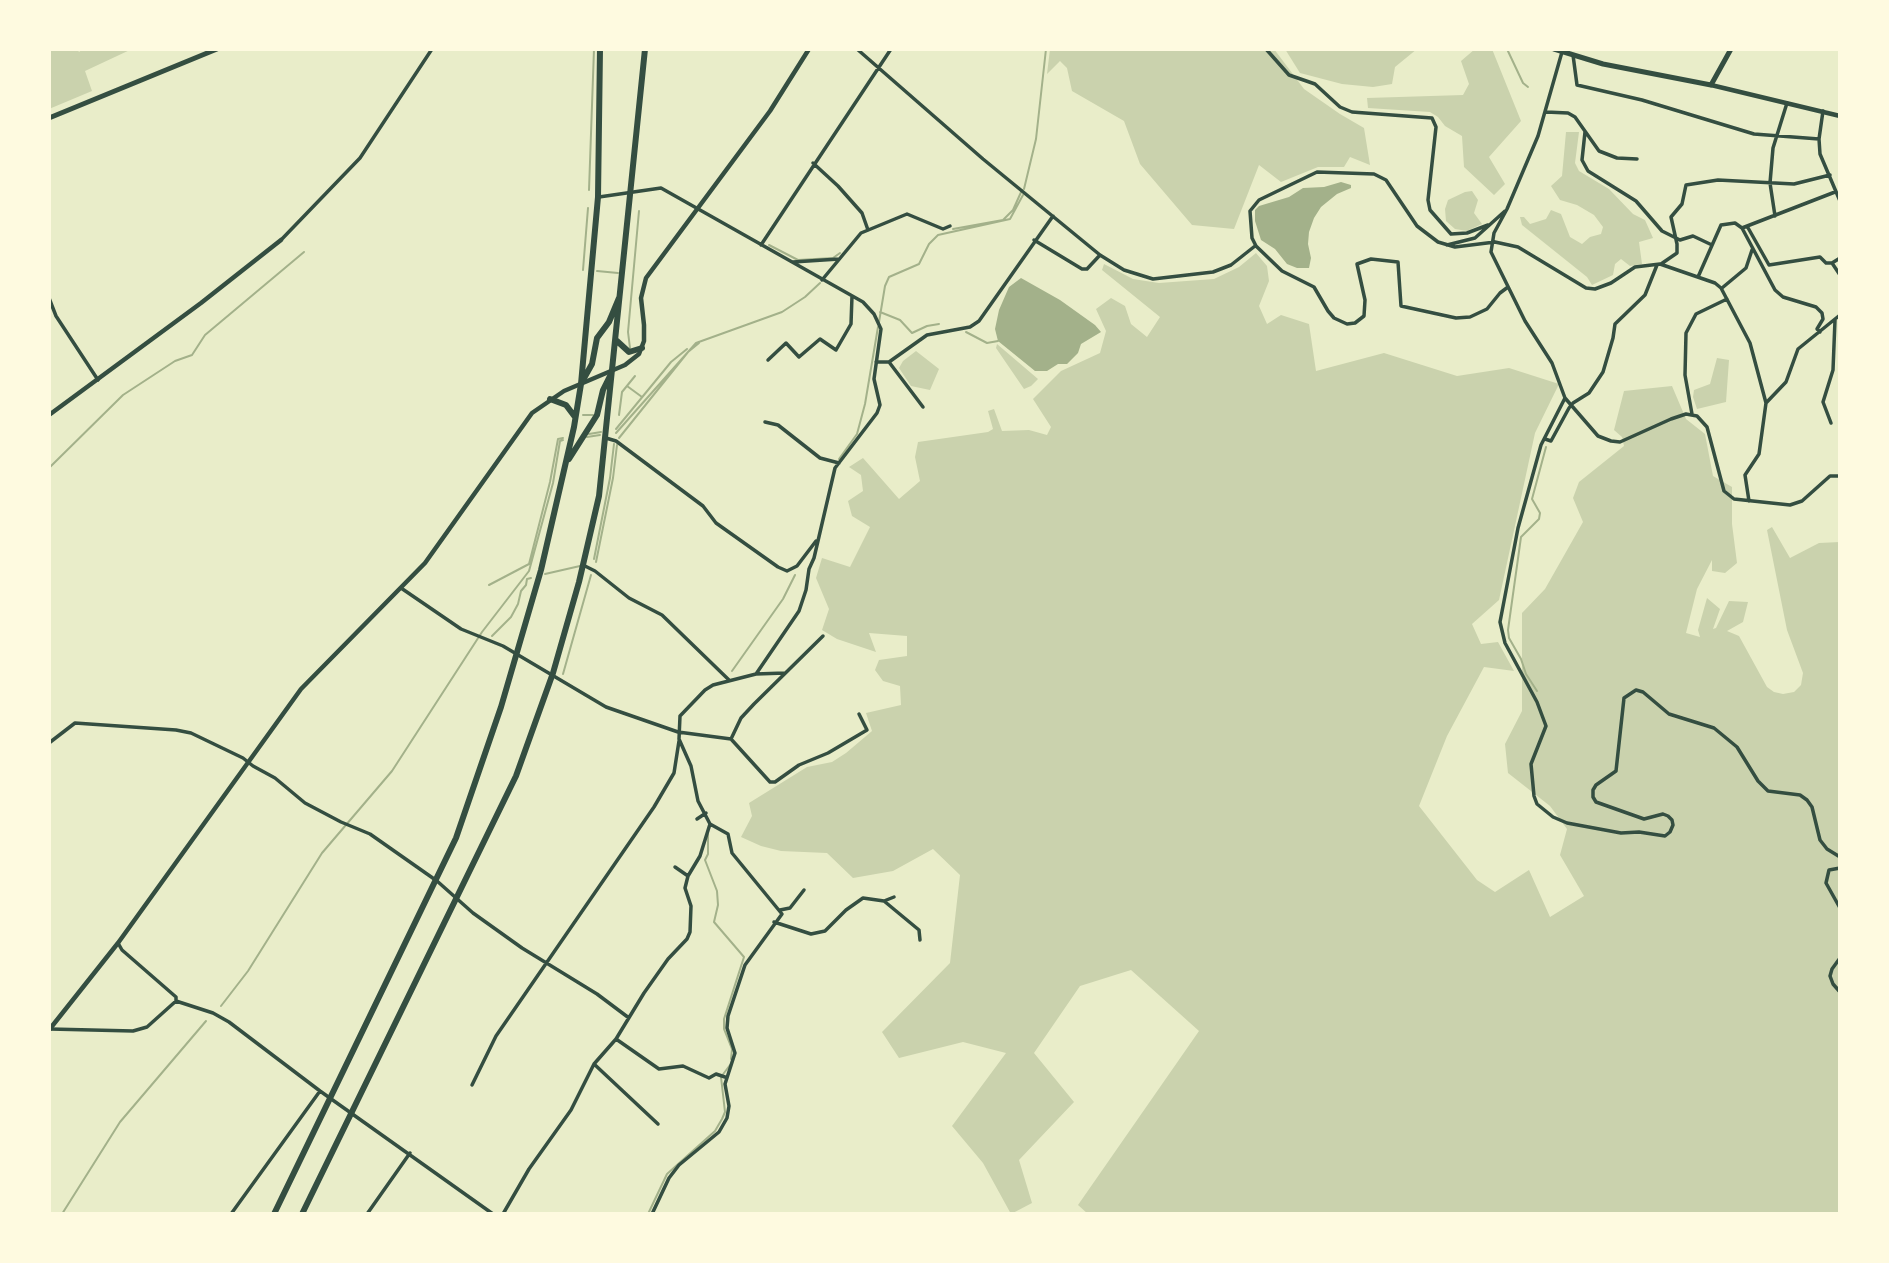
<!DOCTYPE html>
<style>
body{margin:0}
#map{position:relative;width:1889px;height:1263px;overflow:hidden;background:#e9edc9;font-family:Arial,sans-serif}
canvas{display:block}
.frame{position:absolute;inset:0;border:51px solid #fefae0;pointer-events:none}
</style>
<div id="map">
<canvas width="1889" height="1263"></canvas>
<div class="frame"></div>
</div>
<script>
const ctx = document.querySelector('canvas').getContext('2d');
ctx.lineJoin = 'round';
function paint(path, color) { ctx.fillStyle = color; ctx.fill(path, 'evenodd'); }
const toPath = rows => new Path2D(rows.map(r => 'M' + r).join(''));
function trace(path, color, width, dash) { ctx.strokeStyle = color; ctx.lineWidth = width; ctx.lineCap = dash ? 'butt' : 'round'; ctx.setLineDash(dash || []); ctx.stroke(path); }
paint(toPath([
 [49,49,77,49,79,52,83,49,132,49,85,71,92,91,49,109],
 [1050,49,1274,49,1304,89,1340,114,1364,128,1370,165,1350,157,1344,167,1318,167,1281,182,1259,165,1234,229,1192,225,1140,164,1124,121,1072,91,1067,68,1060,61,1047,74],
 [1285,49,1417,49,1395,67,1392,84,1373,87,1342,84,1300,73],
 [1475,49,1492,49,1521,121,1489,157,1505,184,1494,195,1464,167,1462,136,1445,126,1438,117,1430,112,1368,108,1367,98,1463,95,1469,84,1461,61],
 [1566,132,1579,132,1575,163,1579,171,1609,189,1633,214,1645,220,1653,238,1639,242,1642,264,1630,266,1621,259,1615,264,1613,275,1592,285,1587,277,1522,225,1520,217,1524,217,1530,224,1546,219,1551,210,1561,214,1570,237,1582,244,1590,237,1601,234,1603,227,1594,215,1577,205,1560,200,1551,186,1562,176],
 [1472,191,1478,200,1474,213,1482,224,1467,231,1455,229,1446,221,1445,209,1448,200,1465,192],
 [1256,253,1267,266,1269,281,1259,306,1267,324,1281,315,1309,324,1316,371,1384,353,1457,376,1509,368,1559,384,1535,433,1499,600,1472,624,1481,644,1498,642,1514,671,1484,667,1447,736,1419,806,1477,880,1495,892,1529,870,1550,917,1584,896,1560,855,1567,829,1550,806,1508,773,1505,744,1522,711,1522,613,1545,589,1583,522,1573,498,1579,482,1624,446,1622,437,1614,430,1624,391,1672,386,1686,419,1705,434,1713,476,1732,487,1732,524,1737,563,1725,573,1712,571,1712,560,1697,589,1686,633,1700,637,1698,630,1707,598,1720,609,1713,629,1716,628,1729,601,1748,602,1743,622,1727,631,1739,636,1767,687,1774,692,1783,694,1794,692,1801,685,1803,673,1787,630,1767,530,1772,527,1790,558,1819,543,1840,542,1840,1214,1088,1214,1078,1205,1199,1031,1131,970,1080,986,1034,1053,1074,1102,1019,1160,1032,1203,1011,1214,983,1163,952,1126,1006,1053,963,1042,899,1058,882,1032,950,963,960,875,933,849,893,871,853,878,827,853,781,851,761,846,741,837,752,816,749,803,807,767,832,762,846,753,872,731,866,713,901,705,900,686,883,681,875,670,879,660,907,656,907,636,869,633,876,652,837,639,822,630,829,609,816,578,822,558,850,567,870,527,852,516,848,501,863,491,861,475,849,467,863,458,899,499,920,481,915,457,918,442,988,432,993,429,988,411,994,409,1002,431,1029,430,1047,435,1051,427,1033,399,1061,371,1100,353,1106,331,1096,309,1111,298,1125,306,1131,324,1147,337,1160,317,1102,270,1104,264,1133,279,1159,283,1214,279,1239,267],
 [997,344,1038,379,1031,386,1024,389,996,348],
 [916,351,939,369,930,390,911,386,899,368,903,361],
 [1717,358,1729,360,1726,402,1697,409,1693,397,1694,390,1710,384]
]), '#cad2ad');
paint(toPath([
 [1341,182,1351,185,1351,188,1337,194,1321,207,1314,218,1309,232,1308,244,1311,258,1309,268,1297,268,1287,264,1275,249,1261,240,1255,221,1255,210,1259,206,1289,197,1303,188,1324,187],
 [1021,278,1060,300,1095,325,1101,332,1081,344,1078,353,1067,364,1058,364,1047,371,1035,371,998,341,995,329,999,310,1009,287]
]), '#a3b18a');
trace(toPath([
 [1507,49,1523,83,1528,87],
 [1024,189,1036,139,1046,49],
 [589,190,594,49],
 [953,229,1003,220,1013,210,1022,190],
 [769,245,798,260,833,258,840,253],
 [583,270,588,208],
 [597,271,618,273],
 [880,312,900,320,912,333,927,326,939,324],
 [879,322,885,286,889,277,919,264,929,244,938,235,1010,219,1023,195],
 [966,332,987,343,998,341],
 [630,348,628,332,639,211],
 [627,386,642,397],
 [583,415,593,415],
 [619,415,622,392,635,376],
 [616,429,671,362,687,349],
 [616,433,696,343,782,312,805,297,820,283],
 [589,434,601,432],
 [587,437,600,435],
 [619,438,688,352,699,343],
 [839,459,857,434,865,404,878,327],
 [49,468,123,395,175,361,192,355,205,335,304,252],
 [594,559,610,478,614,444],
 [596,562,613,478,617,445],
 [545,574,580,566],
 [489,585,529,564,550,482,558,439,563,438],
 [492,636,511,617,518,604,521,591,526,585,527,579,531,578],
 [732,671,783,599,795,575],
 [563,674,591,575],
 [1537,691,1526,674,1521,659,1509,638,1508,630,1521,537,1539,519,1540,513,1532,499,1546,447],
 [708,834,708,854,705,860,717,891,718,905,714,922,744,957,724,1019,724,1029,732,1049,731,1059],
 [221,1006,248,971,322,853,392,771,482,632,529,571,553,483,560,441,563,440],
 [62,1214,120,1122,206,1021],
 [648,1214,667,1174,715,1131,722,1119,725,1112,721,1077,730,1065]
]), '#a3b18a', 2);
trace(toPath([
 [857,49,983,159,1100,255,1124,270,1153,279,1213,272,1231,265,1255,246],
 [1266,49,1289,75,1315,84,1340,107,1352,112,1432,118,1436,127,1428,200,1430,210,1451,234,1467,233,1488,225],
 [1562,52,1538,136,1507,209,1494,233,1491,252,1525,321,1552,363,1565,398,1598,436,1611,441,1620,442,1671,419,1686,414,1697,416,1707,427,1724,491,1734,499,1790,505,1802,501,1830,476,1840,476],
 [1573,55,1577,85,1642,100,1754,134,1819,139],
 [1823,111,1819,139,1820,154,1840,201],
 [1546,112,1568,113,1575,117,1599,151,1617,158,1637,159],
 [1585,132,1582,160,1588,171,1636,201,1662,231,1680,240,1693,236,1712,245],
 [813,163,838,186,862,213,868,230],
 [1775,216,1770,183,1773,148,1787,103],
 [1747,226,1769,265,1820,257,1826,263,1832,263,1840,258],
 [281,240,360,158,432,49],
 [1034,240,1082,269,1087,269,1100,255],
 [761,245,891,49],
 [1447,245,1475,238,1505,211],
 [793,262,839,259],
 [1832,263,1840,275],
 [1661,264,1677,253,1677,244,1671,217,1682,204,1686,185,1718,180,1794,184,1830,175],
 [1698,277,1721,225,1735,223,1742,228],
 [822,280,861,233,907,214,943,229,950,226],
 [1508,287,1500,293,1487,309,1470,317,1456,318,1401,306,1398,262,1371,259,1357,264,1365,300,1364,316,1355,323,1347,324,1334,318,1328,311,1314,287,1282,271,1256,246,1252,238,1250,211,1259,200,1317,172,1374,174,1386,180,1417,226,1438,242,1455,247,1495,242,1518,247,1586,288,1595,289,1611,283,1635,267,1660,264,1715,283,1721,288,1750,343,1766,403,1759,454,1745,475,1749,501],
 [1722,288,1746,268,1752,250],
 [49,298,56,316,98,380],
 [1820,332,1817,329,1823,319,1822,313,1816,307,1783,297,1775,290,1742,228,1835,192],
 [768,360,786,343,799,357,820,339,836,350,851,324,852,296],
 [876,362,889,362,927,335,970,327,979,321,1053,216],
 [889,362,923,407],
 [1565,398,1541,445,1518,528,1500,622,1505,643,1537,702,1546,726,1531,764,1534,796,1537,804,1553,817,1567,823,1621,833,1639,832,1665,836,1670,832,1673,825,1672,820,1668,816,1663,814,1644,819,1596,802,1593,797,1593,790,1596,785,1616,771,1624,698,1636,690,1643,692,1669,714,1714,728,1737,747,1758,781,1768,791,1800,795,1807,800,1812,807,1820,840,1827,849,1840,857],
 [1766,403,1786,382,1798,349,1840,315],
 [1692,414,1685,375,1686,333,1696,314,1727,299],
 [765,422,778,425,820,458,839,463],
 [1831,423,1823,402,1833,370,1835,320],
 [606,438,616,441,703,506,716,523,778,567,787,571,797,566,816,541],
 [1545,439,1551,441,1569,408,1573,403,1589,393,1603,372,1613,338,1615,324,1645,295,1657,265],
 [583,565,595,571,629,598,662,615,729,680],
 [401,588,461,629,503,646,606,707,678,732,731,739,770,782,775,782,799,765,828,753,867,730,859,714],
 [756,674,785,673],
 [731,739,741,718,754,704,823,636],
 [49,743,75,723,176,730,191,733,243,758,253,766,275,778,305,803,341,822,370,834,437,881,473,913,522,948,597,994,629,1018],
 [697,819,706,813],
 [675,867,688,876],
 [1840,868,1829,870,1826,883,1840,908],
 [884,901,894,897],
 [780,910,790,908,804,890],
 [774,922,811,934,825,931,846,910,863,898,884,901,919,930,920,940],
 [118,943,122,950,176,997,176,1001],
 [1840,958,1832,969,1830,976,1833,984,1840,992],
 [50,1029,133,1031,147,1027,176,1001,213,1013,229,1022,320,1091,493,1214],
 [616,1039,659,1069,683,1066,709,1078,716,1074,725,1077],
 [594,1064,658,1124],
 [472,1085,496,1036,654,807,674,773,679,741],
 [231,1214,320,1091],
 [367,1214,410,1153],
 [503,1214,529,1169,571,1110,594,1064,616,1039,644,993,668,959,687,939,690,932,691,906,685,888,688,876,700,856,710,824,698,801,691,766,679,739,680,716,705,690,713,685,756,674,799,611,806,590,809,569,814,558,835,468,877,413,880,405,874,379,881,329,874,314,863,302,661,188,599,197],
 [652,1214,669,1178,679,1165,719,1132,727,1118,729,1106,725,1084,735,1053,727,1028,728,1016,745,965,782,914,732,853,728,834,710,824]
]), '#344e41', 3.5);
trace(toPath([
 [1711,85,1840,116],
 [49,415,201,303,281,240],
 [49,1030,118,943,301,689,425,563,532,413,564,391,625,365,639,354,644,341,644,325,641,298,646,278,770,111,809,49]
]), '#344e41', 4.5);
trace(toPath([
 [1554,49,1603,64,1711,85,1731,49],
 [49,118,217,49]
]), '#344e41', 5);
trace(toPath([
 [617,341,629,352,642,348],
 [583,380,592,364,597,338,609,322,619,298],
 [550,399,566,405,575,417],
 [569,459,597,415,603,390,610,376],
 [274,1214,456,838,501,707,541,570,574,427,581,384,598,197,600,49],
 [302,1214,516,776,553,673,579,582,599,496,645,49]
]), '#344e41', 6);
</script>
